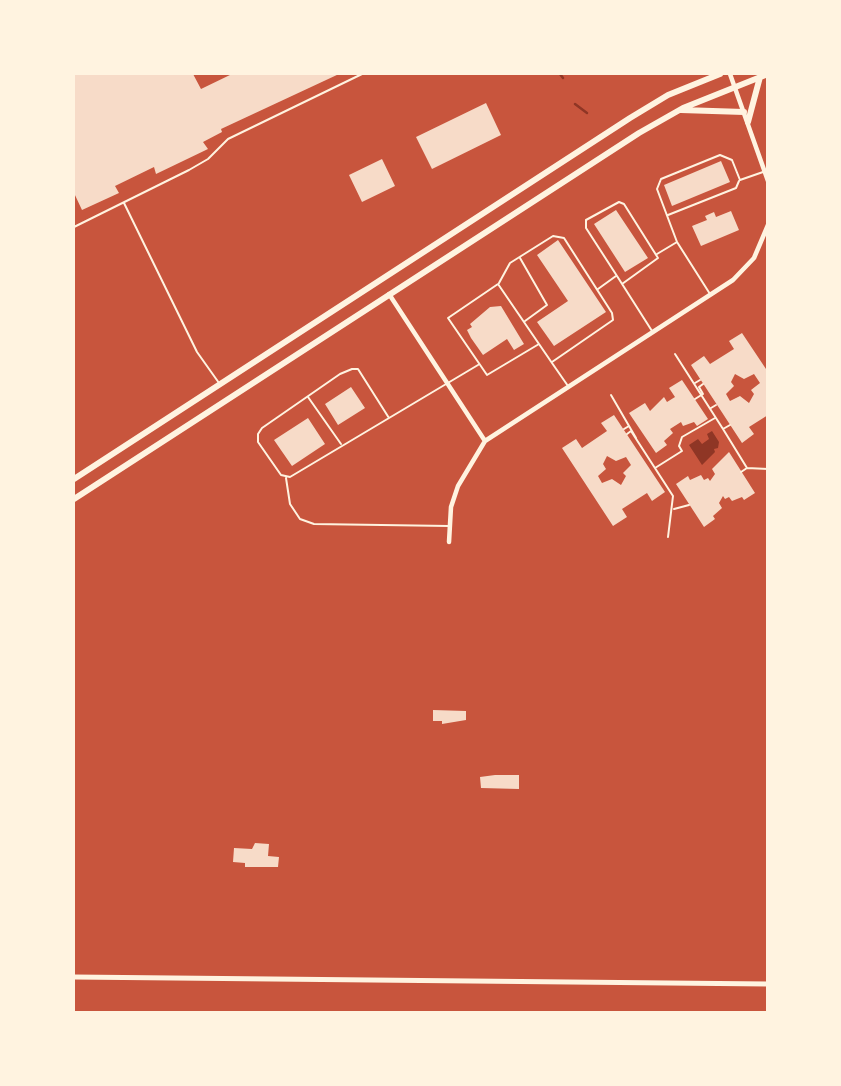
<!DOCTYPE html>
<style>
body{margin:0}
#map{position:relative;width:841px;height:1086px;overflow:hidden;background:#c8553d;font-family:"Crimson Pro",serif}
canvas{display:block}
.frame{position:absolute;inset:0;border:75px solid #fff3e0;pointer-events:none}
</style>
<div id="map">
<canvas width="841" height="1086"></canvas>
<div class="frame"></div>
</div>
<script>
const ctx = document.querySelector('canvas').getContext('2d');
ctx.lineJoin = 'round';
function paint(path, color) { ctx.fillStyle = color; ctx.fill(path, 'evenodd'); }
const toPath = rows => new Path2D(rows.map(r => 'M' + r).join(''));
function trace(path, color, width, dash) { ctx.strokeStyle = color; ctx.lineWidth = width; ctx.lineCap = dash ? 'butt' : 'round'; ctx.setLineDash(dash || []); ctx.stroke(path); }
paint(toPath([
 [712,431,719,442,718,448,714,449,715,452,702,465,689,445,698,439,702,444,709,439,707,434]
]), '#8f3625');
trace(toPath([
 [560,74,563,78],
 [575,104,587,113]
]), '#8f3625', 2.5);
paint(toPath([
 [74,74,193,74,201,89,232,74,339,74,221,129,222,132,203,142,208,149,156,174,154,167,115,186,119,193,82,210,74,193],
 [486,103,501,135,432,169,416,137],
 [382,159,395,186,362,202,349,175],
 [721,161,730,182,672,206,664,185],
 [616,210,648,258,625,272,594,224],
 [731,211,739,230,701,246,692,226,707,220,705,216,714,212,716,217],
 [558,240,606,312,554,346,537,322,568,301,537,255],
 [501,306,524,344,514,350,507,339,483,355,471,338,467,330,472,327,470,324,490,307],
 [742,333,768,372,768,415,749,427,754,434,742,443,691,365,704,356,710,364,734,349,729,341],
 [735,374,744,379,754,374,760,383,751,390,754,394,749,403,740,396,730,401,726,394,734,386,731,382],
 [682,380,708,419,697,426,694,422,683,426,681,422,670,429,673,433,664,441,667,445,656,453,629,413,645,403,650,411,664,397,667,402,675,397,669,388],
 [351,387,365,408,338,425,325,404],
 [614,415,665,492,652,501,647,493,622,509,627,517,613,526,562,448,576,439,582,448,607,431,601,423],
 [607,456,616,461,626,457,631,465,623,473,626,476,621,485,612,479,602,483,598,476,606,469,603,464],
 [308,418,325,444,292,466,274,440],
 [729,452,755,493,744,500,742,497,732,501,729,497,725,499,723,496,719,503,722,508,713,516,715,519,704,527,676,484,688,476,690,480,701,475,704,480,708,478,710,481,715,474,712,469],
 [433,710,466,711,466,720,442,724,442,721,433,721],
 [495,775,519,775,519,789,481,788,480,777],
 [255,843,269,844,268,856,279,857,278,867,245,867,245,863,233,862,234,848,252,849]
]), '#f7dbc8');
trace(toPath([
 [675,354,723,429],
 [695,383,700,380],
 [611,395,636,438],
 [695,399,703,394,699,387,703,384],
 [711,408,716,405],
 [730,425,723,429,747,468],
 [624,429,629,426],
 [627,434,631,431,673,496,668,537],
 [655,468,682,451,679,446,682,437,715,418],
 [741,472,747,468,768,469],
 [674,509,689,505]
]), '#fff3e0', 2);
trace(toPath([
 [124,203,197,352,219,383],
 [668,215,736,188,739,181],
 [74,227,189,170,208,159,228,139,362,74],
 [677,242,657,189,661,179,720,155,732,160,740,180,763,172],
 [657,254,677,242,710,294],
 [520,258,547,305,525,321],
 [499,283,510,263,553,236,564,238,612,313,613,320,552,362],
 [622,284,658,258,624,204,619,202,586,220,586,228,617,276,652,331],
 [598,289,616,276],
 [539,344,487,375,448,318,498,284,539,344,552,363,568,386],
 [308,397,341,444],
 [389,418,358,369,352,369,340,374,262,428,258,434,258,442,281,475,290,477,478,365],
 [286,478,290,504,300,519,314,524,449,526]
]), '#fff3e0', 2);
trace(toPath([
 [730,74,768,181],
 [389,294,485,441],
 [449,542,451,507,458,486,485,441,733,280,754,258,768,225]
]), '#fff3e0', 4.5);
trace(toPath([
 [74,977,768,984]
]), '#fff3e0', 5);
trace(toPath([
 [681,110,744,112],
 [748,122,760,77],
 [74,479,630,118,668,95,720,74],
 [74,499,639,133,683,108,768,74]
]), '#fff3e0', 6);
</script>
